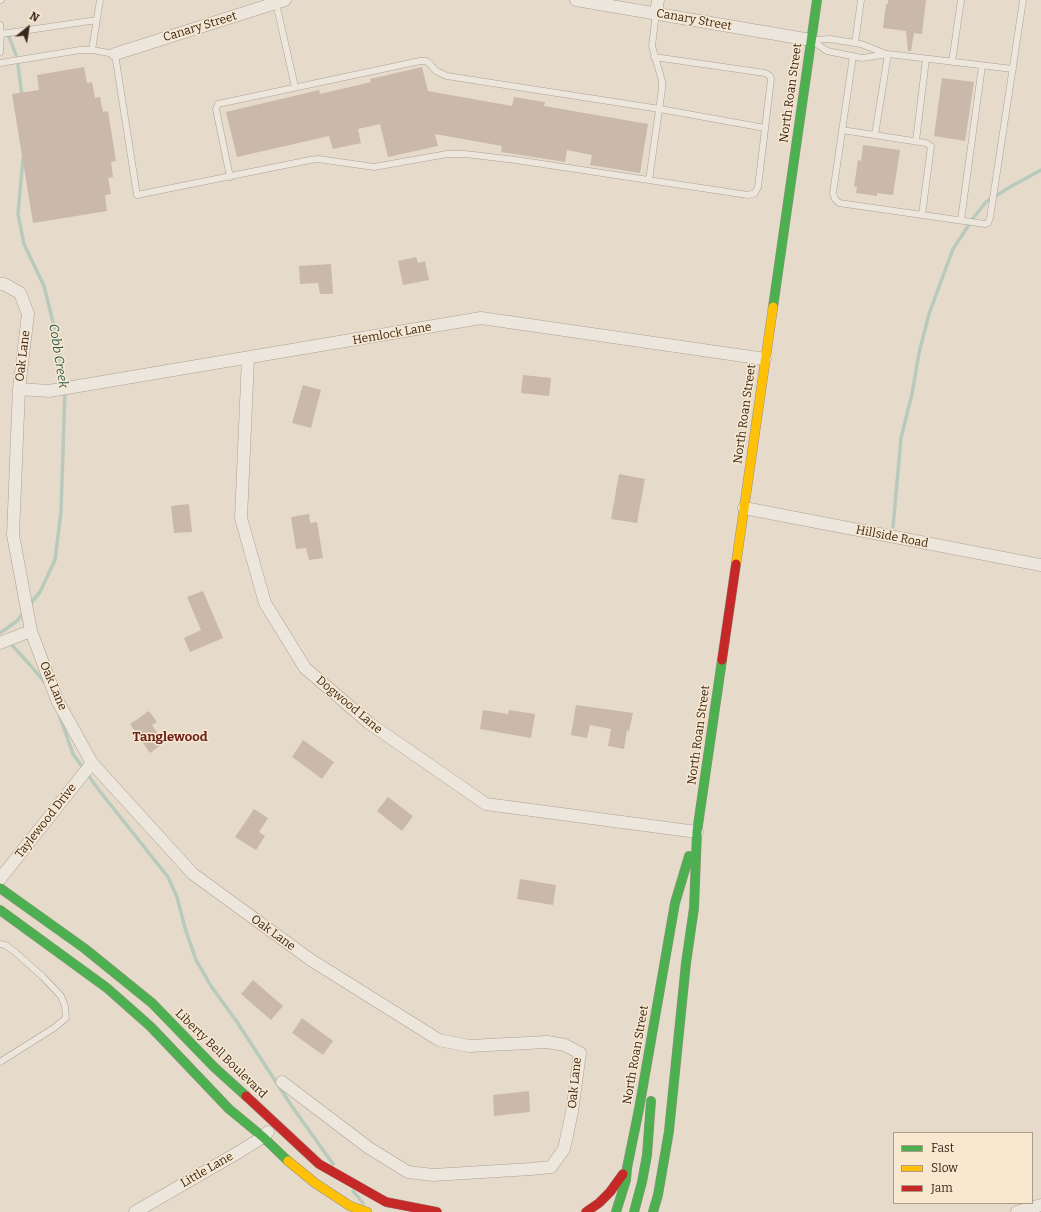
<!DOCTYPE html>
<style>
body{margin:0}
#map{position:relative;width:1041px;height:1212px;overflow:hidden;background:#e6dbca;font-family:Bitter,serif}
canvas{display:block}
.legend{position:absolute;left:893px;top:1132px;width:140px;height:72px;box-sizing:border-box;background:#f8e8cf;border:1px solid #ac9b87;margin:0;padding:5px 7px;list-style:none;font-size:12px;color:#3a271c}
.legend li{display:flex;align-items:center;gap:8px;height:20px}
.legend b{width:20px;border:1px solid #ac9b87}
.north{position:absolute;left:8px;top:8px;width:40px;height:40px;-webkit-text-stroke:3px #f8e8cf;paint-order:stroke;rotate:30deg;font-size:11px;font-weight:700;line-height:16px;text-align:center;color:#3a271c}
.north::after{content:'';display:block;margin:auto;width:14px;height:18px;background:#3a271c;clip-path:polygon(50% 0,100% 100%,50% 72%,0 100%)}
</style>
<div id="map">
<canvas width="1041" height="1212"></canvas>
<ul class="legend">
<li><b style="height:5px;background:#4caf50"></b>Fast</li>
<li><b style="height:5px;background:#ffc107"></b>Slow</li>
<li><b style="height:5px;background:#c62828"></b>Jam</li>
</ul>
<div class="north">N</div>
</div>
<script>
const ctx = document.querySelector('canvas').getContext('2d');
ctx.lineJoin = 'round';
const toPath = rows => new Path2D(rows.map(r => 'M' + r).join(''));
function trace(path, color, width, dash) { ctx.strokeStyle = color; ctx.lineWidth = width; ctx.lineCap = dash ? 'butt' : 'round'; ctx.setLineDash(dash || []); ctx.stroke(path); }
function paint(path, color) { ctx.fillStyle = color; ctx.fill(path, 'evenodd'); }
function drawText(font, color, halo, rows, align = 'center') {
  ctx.font = font + ' Bitter,serif'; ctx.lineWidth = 3; ctx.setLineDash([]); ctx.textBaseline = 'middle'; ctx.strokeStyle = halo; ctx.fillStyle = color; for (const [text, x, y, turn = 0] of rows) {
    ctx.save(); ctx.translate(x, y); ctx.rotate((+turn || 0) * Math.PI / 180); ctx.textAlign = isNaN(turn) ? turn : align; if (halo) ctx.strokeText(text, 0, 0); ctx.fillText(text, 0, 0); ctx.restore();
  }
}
trace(toPath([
 [8,34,16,55],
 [18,65,22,96],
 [23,158,18,214,24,244,44,286,55,330,65,388,61,512,55,560,40,592,29,605],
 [893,527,901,438,912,394,919,353,929,314,953,249,974,217,986,202,1010,187,1041,170],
 [0,633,17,621,24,612],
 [9,642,31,666,46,684],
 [60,717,73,754,98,789,168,877,177,897,185,928,196,960,211,986,237,1022,291,1105,333,1164],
 [353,1191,363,1203]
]), '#b7cabc', 3.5);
paint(toPath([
 [888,0,926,0,922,34,914,33,911,51,908,51,906,31,883,28,886,5,888,3],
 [84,67,87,83,92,82,95,98,100,97,103,112,108,111,116,161,111,162,113,177,108,178,111,194,105,195,107,211,33,223,12,94,39,90,37,75],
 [422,67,428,91,512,106,514,97,545,102,544,106,648,124,640,173,590,165,592,155,567,150,565,162,501,152,502,146,435,134,438,146,388,157,380,124,358,129,361,143,333,149,329,136,237,157,226,112,319,90,320,94,371,82,370,79],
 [942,78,974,82,965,141,934,136],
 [863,145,900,150,893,195,877,193,877,196,856,193,857,187,854,186,858,160,861,161],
 [416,257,418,263,425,261,429,280,403,285,398,261],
 [331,264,333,294,320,294,318,283,300,284,299,266],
 [523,375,551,378,549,396,521,393],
 [303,385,321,390,311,428,292,423],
 [619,474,645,479,637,523,611,519],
 [189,504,192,532,174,533,171,506],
 [309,514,310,523,317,522,323,558,309,560,306,548,296,549,291,517],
 [203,591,223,638,190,652,184,638,201,630,187,597],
 [576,705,633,713,629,731,627,730,624,749,608,746,611,729,590,725,587,738,571,735],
 [483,710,508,714,509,710,535,714,531,738,480,729],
 [149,711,157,722,152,725,164,743,150,753,130,724],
 [303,740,334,762,322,779,292,757],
 [388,797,413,816,402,831,377,811],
 [254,809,268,818,259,832,265,836,256,850,235,837],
 [520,879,556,885,553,905,517,899],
 [253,980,283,1006,271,1020,241,994],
 [302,1018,333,1041,323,1055,292,1033],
 [529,1091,530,1112,494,1116,493,1095]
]), '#cab8ab');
const lane = toPath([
 [0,0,1,0],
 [276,3,295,87],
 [0,25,1,34,0,52],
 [1,34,97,20],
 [814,40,830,39,861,44,886,54],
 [814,42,827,51,862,58,888,54,1013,69],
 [855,43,861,0],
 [92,50,100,0],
 [853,56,833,193,835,199,839,203,985,224,988,223,990,218,1023,0],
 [952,62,961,0],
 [0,63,80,50,92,50,115,54,137,195,310,160,318,159,374,167,447,154,465,154,516,160,748,195,755,193,758,187,771,79,770,76,765,73,654,57],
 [842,130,926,143,931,146,922,215],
 [875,135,888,54],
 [916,141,926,59],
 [230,177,216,109,218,104,420,61,426,61,430,64,436,71,447,76,660,109,765,128],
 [649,180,662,89,662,81,652,46,656,13],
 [961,220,982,66],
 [0,944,5,945,15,952,43,977,61,996,65,1006,66,1018,54,1028,0,1062]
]);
const street = toPath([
 [576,0,811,40],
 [656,13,658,0],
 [115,54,285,0],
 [0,284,4,284,20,293,28,314,19,389,13,535,31,631,57,700,92,763,193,874,311,960,439,1040,469,1046,547,1042,565,1045,580,1053,572,1112,564,1149,551,1167,531,1169,433,1175,408,1172,369,1148,282,1082],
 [248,358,241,518,265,603,305,668,369,723,486,804,697,832],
 [19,389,49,391,481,318,765,359],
 [744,508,1041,565],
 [0,643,31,631],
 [0,879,92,763],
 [135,1212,239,1152,263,1137,268,1132],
 [1017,1212,1041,1205]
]);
const fast = toPath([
 [773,307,817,0],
 [0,888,84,948,152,1003,214,1067,246,1096],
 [0,910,107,988,151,1027,229,1109,263,1137,288,1161],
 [616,1212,626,1180,627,1168,639,1109,675,903,689,856],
 [634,1212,642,1182,647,1155,651,1101],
 [653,1212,658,1195,669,1131,686,963,694,908,697,832,722,660]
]);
const slow = toPath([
 [736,564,773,307],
 [288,1161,315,1183,350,1206,367,1212]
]);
const jam = toPath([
 [722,660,736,564],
 [246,1096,319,1164,386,1202,437,1212],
 [586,1212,599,1203,610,1192,623,1174]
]);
trace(lane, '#aba094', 7);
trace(street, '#aba094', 13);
trace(fast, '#9a8f84', 10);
trace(slow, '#9a8f84', 10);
trace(jam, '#9a8f84', 10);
trace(lane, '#ede6dd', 6);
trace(street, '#ede6dd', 12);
trace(fast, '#4caf50', 9);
trace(slow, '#ffc107', 9);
trace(jam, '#c62828', 9);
drawText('12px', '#3a271c', '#f8e8cf', [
 ["Canary Street",694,20,10],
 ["Canary Street",200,27,-17],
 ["North Roan Street",791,93,-82],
 ["Hemlock Lane",392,334,-10],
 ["Oak Lane",23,356,-83],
 ["North Roan Street",745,414,-82],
 ["Hillside Road",892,537,11],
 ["Oak Lane",53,686,67],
 ["Dogwood Lane",349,705,40],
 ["North Roan Street",699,735,-82],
 ["Taylewood Drive",46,821,-52],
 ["Oak Lane",273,933,36],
 ["Liberty Bell Boulevard",221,1054,44],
 ["North Roan Street",636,1055,-80],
 ["Oak Lane",575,1083,-84],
 ["Little Lane",207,1170,-30]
]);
drawText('italic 13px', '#2a5b52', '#f8e8cf', [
 ["Cobb Creek",58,356,81]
]);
drawText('bold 13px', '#6a2018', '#f8e8cf', [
 ["Tanglewood",170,737]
]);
</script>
